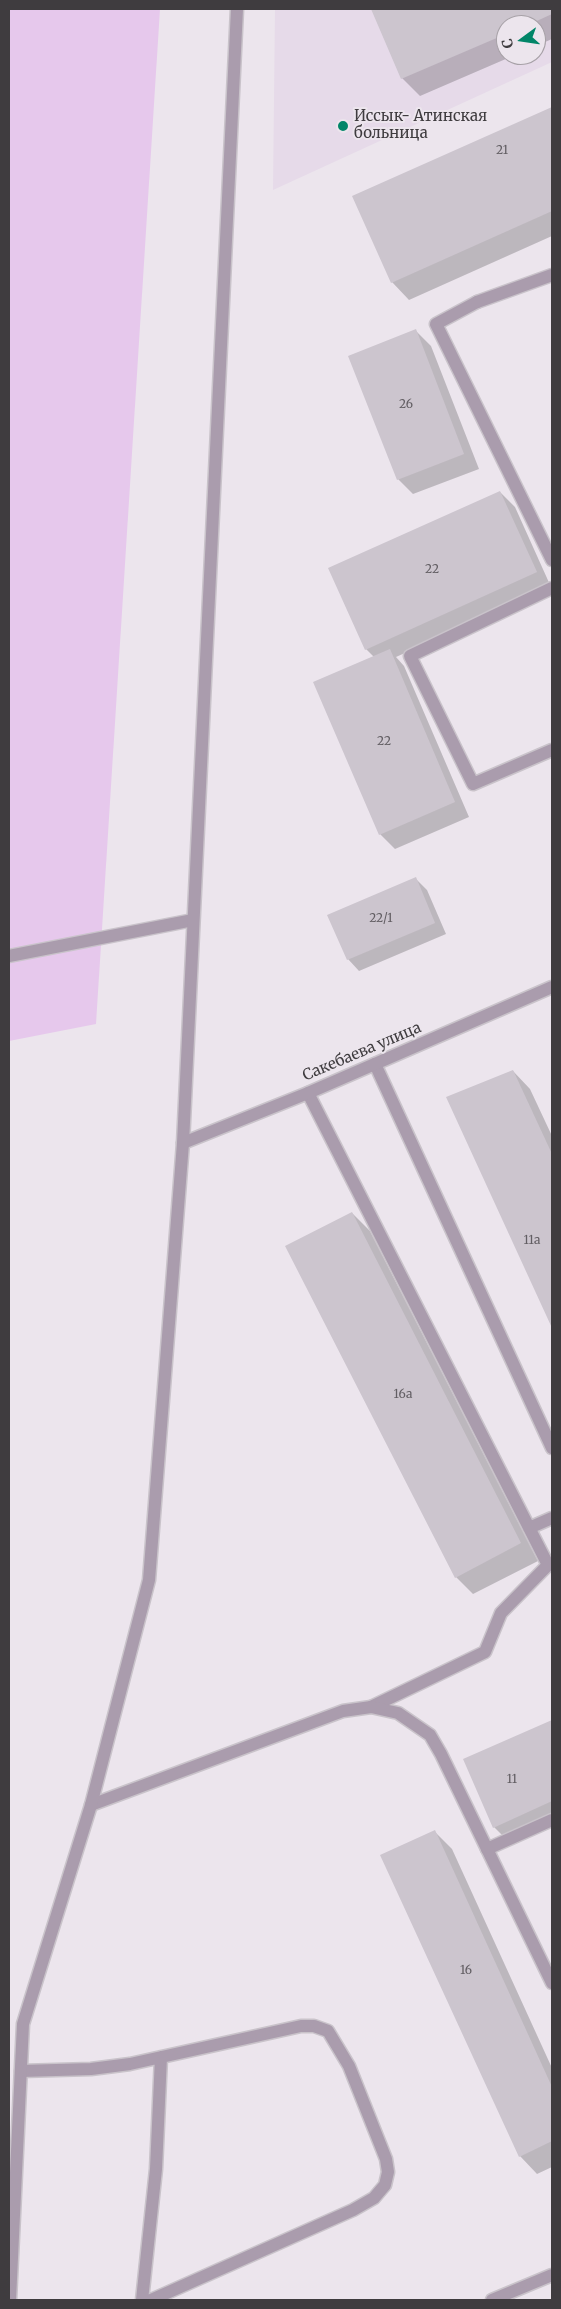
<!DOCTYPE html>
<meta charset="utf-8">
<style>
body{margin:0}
#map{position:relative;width:561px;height:2309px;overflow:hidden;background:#ece5ed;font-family:Merriweather,serif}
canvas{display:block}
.frame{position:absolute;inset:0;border:10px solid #3f3c3f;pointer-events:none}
.north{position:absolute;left:496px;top:15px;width:50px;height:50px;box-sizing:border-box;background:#ece5ed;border:1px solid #a7a1a7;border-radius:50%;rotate:256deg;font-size:14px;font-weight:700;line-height:20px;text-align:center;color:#3f3c3f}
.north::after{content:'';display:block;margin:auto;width:18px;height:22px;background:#018568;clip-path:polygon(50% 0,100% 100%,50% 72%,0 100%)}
</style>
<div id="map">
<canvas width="561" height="2309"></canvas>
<div class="frame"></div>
<div class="north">С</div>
</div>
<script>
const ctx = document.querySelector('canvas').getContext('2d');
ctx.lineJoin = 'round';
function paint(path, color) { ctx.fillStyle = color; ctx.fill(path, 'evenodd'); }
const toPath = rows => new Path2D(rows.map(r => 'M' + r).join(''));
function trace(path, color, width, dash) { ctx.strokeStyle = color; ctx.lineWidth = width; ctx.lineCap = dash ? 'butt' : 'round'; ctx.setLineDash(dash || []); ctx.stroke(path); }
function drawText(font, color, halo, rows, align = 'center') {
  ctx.font = font + ' Merriweather,serif'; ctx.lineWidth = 4; ctx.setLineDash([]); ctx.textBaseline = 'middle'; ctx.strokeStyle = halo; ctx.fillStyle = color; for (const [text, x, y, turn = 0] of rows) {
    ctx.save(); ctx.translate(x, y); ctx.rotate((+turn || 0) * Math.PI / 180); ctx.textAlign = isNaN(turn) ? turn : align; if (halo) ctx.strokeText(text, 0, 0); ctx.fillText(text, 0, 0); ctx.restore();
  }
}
paint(toPath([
 [275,9,552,9,552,62,273,190],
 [506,25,536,25,536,55,506,55]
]), '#e6dae9');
paint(toPath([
 [9,9,160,9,96,1024,9,1041]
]), '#e6c8ec');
paint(toPath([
 [372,9,552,9,552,39,536,46,536,25,506,25,506,55,515,55,420,96,402,78],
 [552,108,552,236,409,300,392,282,354,197],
 [416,331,431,346,479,469,413,494,398,479],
 [500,492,515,507,551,587,396,657,404,666,469,817,395,849,380,834,374,657,366,649],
 [416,879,427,890,446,934,359,971,348,959],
 [513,1071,530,1089,552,1136,552,1325,448,1098],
 [352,1213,370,1231,538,1561,473,1594,456,1577],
 [552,1721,552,1826,511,1844,494,1827,465,1760],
 [434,1831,452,1849,552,2068,552,2167,537,2174,520,2156]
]), '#0003');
paint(toPath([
 [371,9,552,9,552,14,528,25,506,25,506,34,401,79],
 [552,107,552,211,391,283,352,196],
 [416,329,464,454,397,480,348,356],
 [500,491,537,572,365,650,328,568],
 [390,649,455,802,379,835,313,682],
 [416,877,435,923,347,960,327,915],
 [513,1070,552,1154,552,1328,446,1097],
 [352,1212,521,1543,455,1578,285,1246],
 [552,1720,552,1801,493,1828,463,1759],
 [435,1830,552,2087,552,2141,519,2157,380,1855]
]), '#ccc5ce');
const service = toPath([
 [477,302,436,324,552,560],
 [552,588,410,656,473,784,552,750],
 [9,956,193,920],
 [375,1064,552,1448],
 [308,1093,548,1565],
 [529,1528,552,1518],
 [371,1707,485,1652,501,1613,548,1565,552,1564],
 [487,1849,552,1820],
 [492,2300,552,2275]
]);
const minor = toPath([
 [477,302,552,275],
 [183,1143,308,1093,552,987],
 [91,1805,343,1711,371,1707,398,1713,430,1735,441,1754,552,1983],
 [21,2071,91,2069,130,2064,301,2026,314,2026,328,2031,349,2066,386,2159,388,2172,385,2185,374,2198,353,2210,151,2300],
 [142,2300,156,2169,161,2057]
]);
const tertiary = toPath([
 [10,2300,23,2024,91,1805,149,1580,183,1143,237,9]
]);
trace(service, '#c9c3ca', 15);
trace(minor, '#c9c3ca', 15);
trace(tertiary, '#c9c3ca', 15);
trace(service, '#aa9cad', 12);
trace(minor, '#aa9cad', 12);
trace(tertiary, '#aa9cad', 12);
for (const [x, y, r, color] of [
 [343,126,6,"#018568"]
]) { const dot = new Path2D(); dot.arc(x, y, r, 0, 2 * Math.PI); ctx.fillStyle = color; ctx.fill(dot); trace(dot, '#ece5ed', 2); }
drawText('12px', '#625e63', null, [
 ["21",502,151],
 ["26",406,405],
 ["22",432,570],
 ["22",384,742],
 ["22/1",381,919],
 ["11а",532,1241],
 ["16а",403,1395],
 ["11",512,1780],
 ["16",466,1971]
]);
drawText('15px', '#3f3c3f', '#ece5ed', [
 ["Иссык- Атинская",354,117],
 ["больница",354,134]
], 'left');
drawText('15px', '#3f3c3f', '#ece5ed', [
 ["Сакебаева улица",362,1052,-23]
]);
</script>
